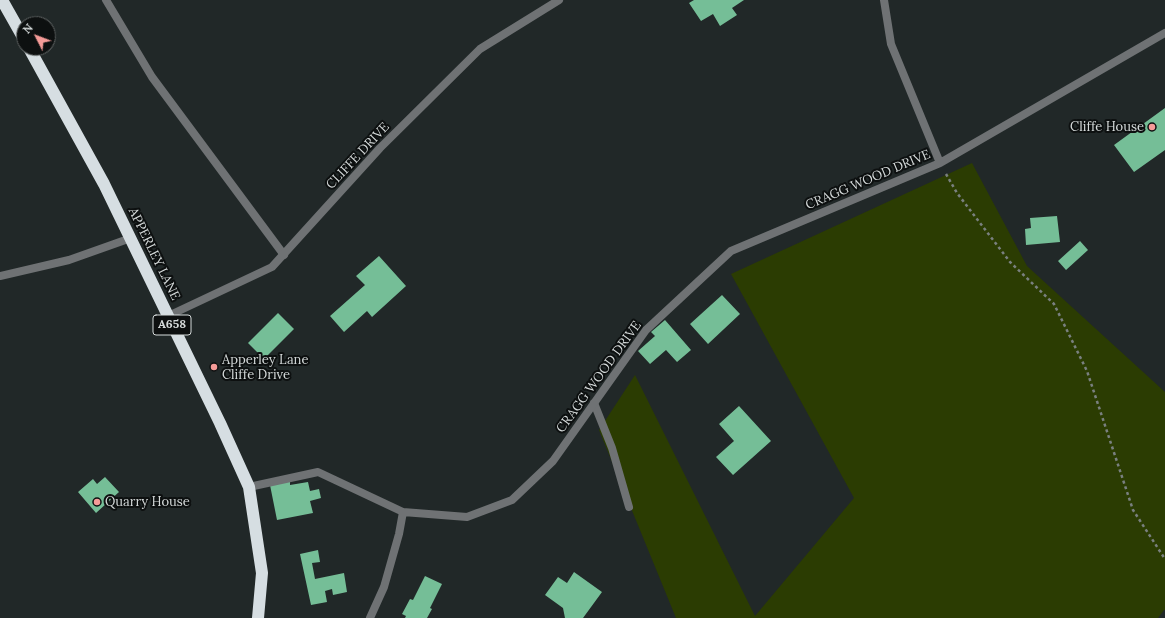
<!DOCTYPE html>
<style>
body{margin:0}
#map{position:relative;width:1165px;height:618px;overflow:hidden;background:#212828;font-family:Lora,serif}
canvas{display:block}
.north{position:absolute;left:16px;top:16px;width:40px;height:40px;box-sizing:border-box;background:#0d1010;border:1px solid #5d6161;border-radius:50%;rotate:312deg;font-size:11px;font-weight:700;line-height:16px;text-align:center;color:#d6dbdb}
.north::after{content:'';display:block;margin:auto;width:14px;height:18px;background:#f59b98;clip-path:polygon(50% 0,100% 100%,50% 72%,0 100%)}
</style>
<div id="map">
<canvas width="1165" height="618"></canvas>
<div class="north">N</div>
</div>
<script>
const ctx = document.querySelector('canvas').getContext('2d');
ctx.lineJoin = 'round';
function paint(path, color) { ctx.fillStyle = color; ctx.fill(path, 'evenodd'); }
const toPath = rows => new Path2D(rows.map(r => 'M' + r).join(''));
function trace(path, color, width, dash) { ctx.strokeStyle = color; ctx.lineWidth = width; ctx.lineCap = dash ? 'butt' : 'round'; ctx.setLineDash(dash || []); ctx.stroke(path); }
function drawText(font, color, halo, rows, align = 'center') {
  ctx.font = font + ' Lora,serif'; ctx.lineWidth = 4; ctx.setLineDash([]); ctx.textBaseline = 'middle'; ctx.strokeStyle = halo; ctx.fillStyle = color; for (const [text, x, y, turn = 0] of rows) {
    ctx.save(); ctx.translate(x, y); ctx.rotate((+turn || 0) * Math.PI / 180); ctx.textAlign = isNaN(turn) ? turn : align; if (halo) ctx.strokeText(text, 0, 0); ctx.fillText(text, 0, 0); ctx.restore();
  }
}
paint(toPath([
 [972,163,1027,266,1165,392,1165,610,1164,610,1158,618,676,618,599,430,635,375,755,616,854,498,731,274]
]), '#2b3c02');
paint(toPath([
 [694,0,744,0,732,8,737,15,720,26,713,14,701,21,689,3],
 [1165,108,1165,150,1134,172,1114,145],
 [1057,216,1060,242,1026,245,1025,229,1031,228,1030,218],
 [1080,241,1088,250,1066,270,1058,261],
 [379,256,406,286,372,317,367,311,344,332,330,316,365,285,356,276],
 [722,295,740,314,708,344,690,324],
 [278,313,294,329,264,359,248,343],
 [665,320,691,350,677,362,666,350,650,364,638,351,655,336,651,332],
 [739,406,771,441,733,475,716,457,734,441,719,424],
 [105,477,119,492,96,513,78,492,93,479,97,484],
 [290,481,290,485,308,482,310,491,319,489,321,498,310,501,313,513,277,520,270,485],
 [318,550,320,562,312,563,315,579,344,573,347,592,333,595,332,589,325,591,327,602,311,605,300,554],
 [574,572,602,592,583,618,565,618,563,608,545,595,558,577,567,583],
 [425,576,442,584,430,608,432,609,427,618,405,618,406,616,402,614,410,599,413,600]
]), '#75be97');
trace(toPath([
 [946,174,957,193,1010,262,1054,304,1087,371,1133,510,1165,559]
]), '#7a8080', 2.5, [3, 3]);
trace(toPath([
 [106,0,152,77,284,255],
 [0,276,69,260,131,238],
 [594,403,612,448,629,507]
]), '#6f7274', 8);
trace(toPath([
 [884,0,891,44,940,163],
 [168,316,272,267,380,148,480,49,559,0],
 [249,487,318,472,403,512,467,517,512,500,553,461,646,330,731,251,940,163,1165,33],
 [370,618,384,587,399,534,403,512]
]), '#6f7274', 8);
trace(toPath([
 [2,0,24,39],
 [29,48,104,184,220,423,249,487,262,573,258,618]
]), '#d6dee2', 12);
for (const [x, y, r, color] of [
 [1152,127,4,"#f59b98"],
 [214,367,4,"#f59b98"],
 [97,502,4,"#f59b98"]
]) { const dot = new Path2D(); dot.arc(x, y, r, 0, 2 * Math.PI); ctx.fillStyle = color; ctx.fill(dot); trace(dot, '#0d1010', 1.5); }
for (const [x, y, w] of [
 [172,325,38]
]) { const box = new Path2D(); box.roundRect(x - w / 2, y - 10, w, 20, 3); ctx.fillStyle = '#0d1010'; ctx.fill(box); trace(box, '#d6dbdb', 1); }
drawText('bold 12px', '#d6dbdb', null, [
 ["A658",172,325]
]);
drawText('13px', '#d6dbdb', '#0d1010', [
 ["Cliffe House",1144,127,"right"],
 ["Apperley Lane",222,360],
 ["Cliffe Drive",222,375],
 ["Quarry House",105,502]
], 'left');
drawText('13px', '#d6dbdb', '#0d1010', [
 ["CLIFFE DRIVE",358,156,-47],
 ["CRAGG WOOD DRIVE",868,180,-23],
 ["APPERLEY LANE",154,254,64],
 ["CRAGG WOOD DRIVE",599,377,-54]
]);
</script>
